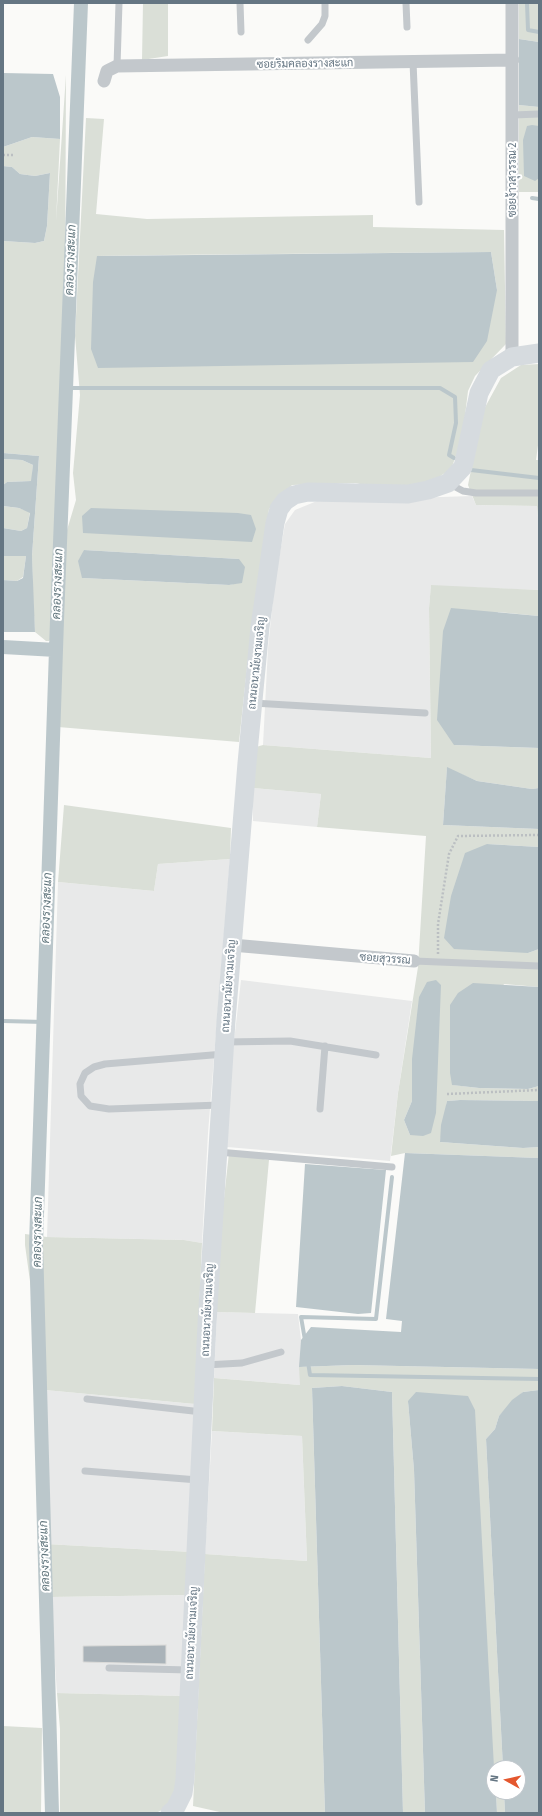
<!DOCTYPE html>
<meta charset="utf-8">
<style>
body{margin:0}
#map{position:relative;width:542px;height:1816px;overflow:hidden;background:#fafaf8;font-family:"Fira Sans Condensed",sans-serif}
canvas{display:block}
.frame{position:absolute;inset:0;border:4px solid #657683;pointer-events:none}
.north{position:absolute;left:486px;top:1760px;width:40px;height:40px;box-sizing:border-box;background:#fff;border:1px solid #c1c8cd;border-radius:50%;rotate:278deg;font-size:11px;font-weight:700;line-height:16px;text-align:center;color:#657683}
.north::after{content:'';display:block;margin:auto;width:14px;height:18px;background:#e4572e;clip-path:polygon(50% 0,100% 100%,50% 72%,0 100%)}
</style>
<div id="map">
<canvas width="542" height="1816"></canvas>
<div class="frame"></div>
<div class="north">N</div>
</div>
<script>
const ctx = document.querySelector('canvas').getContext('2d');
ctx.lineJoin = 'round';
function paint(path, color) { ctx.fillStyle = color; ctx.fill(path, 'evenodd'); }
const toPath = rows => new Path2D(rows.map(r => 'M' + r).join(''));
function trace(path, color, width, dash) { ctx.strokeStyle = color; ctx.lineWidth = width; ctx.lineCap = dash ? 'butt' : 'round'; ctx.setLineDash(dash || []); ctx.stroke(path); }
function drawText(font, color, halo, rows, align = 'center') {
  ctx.font = font + ' "Fira Sans Condensed",Sarabun,sans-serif'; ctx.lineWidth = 4; ctx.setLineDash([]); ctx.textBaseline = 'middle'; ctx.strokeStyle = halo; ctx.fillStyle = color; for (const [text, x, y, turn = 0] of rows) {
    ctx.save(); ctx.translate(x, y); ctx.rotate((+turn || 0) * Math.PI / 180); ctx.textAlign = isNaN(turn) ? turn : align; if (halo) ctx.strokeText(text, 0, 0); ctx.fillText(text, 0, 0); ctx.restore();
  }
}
paint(toPath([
 [472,496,476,505,537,506,539,528,539,590,431,586,429,608,431,758,263,745,268,648,275,581,285,524,295,510,317,501],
 [253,788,321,794,317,827,253,821],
 [230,859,208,1133,202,1243,184,1240,47,1237,58,882,154,891,158,864],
 [241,980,412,1001,398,1093,390,1161,227,1147,233,1050],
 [217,1312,298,1314,301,1340,300,1385,214,1378],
 [45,1390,195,1404,191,1552,46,1544],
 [212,1431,302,1436,307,1561,205,1554],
 [188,1595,183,1696,57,1693,50,1597]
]), '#e8e9e9');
paint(toPath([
 [143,3,168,3,168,56,142,60],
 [519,3,539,3,539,42,519,39],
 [66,75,65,305,52,637,49,641,46,641,35,632,33,598,32,556,39,456,3,453,3,241,35,243,44,241,47,226,50,173,35,176,20,174,12,167,3,166,3,147,32,137,60,139,56,221],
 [519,105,539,107,539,192,519,192],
 [86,118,104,119,96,214,147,219,373,215,373,227,504,230,506,344,475,376,468,391,462,440,451,469,430,483,376,488,356,483,292,485,269,509,251,631,239,742,58,727,57,620,62,620,67,530,76,500,73,473,80,395,75,336],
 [491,252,497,290,97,256,161,255],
 [84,550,239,559,242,582,229,585,82,578],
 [539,364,539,438,536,460,539,460,539,528,537,506,476,505,468,485,483,411,501,378,521,365],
 [3,459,22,460,33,465,32,481,7,482,3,485],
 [3,506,19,508,30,512,27,528,21,531,3,528],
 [3,556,26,556,23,577,17,581,3,580],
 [431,585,539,590,539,616,498,612,454,745,539,748,539,788,532,789,477,781,447,768,443,825,539,829,539,847,487,844,528,953,539,949,539,987,504,984,453,1085,479,1088,528,1089,539,1086,539,1101,460,1100,447,1101,440,1142,523,1148,539,1147,539,1158,405,1153,391,1156,398,1093,418,967,426,836,317,827,321,794,253,788,256,747,263,745,431,758,429,608],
 [412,1101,410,1135,404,1120],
 [64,805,231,828,230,859,158,864,154,891,58,882],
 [229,1153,269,1160,255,1313,217,1312,213,1297],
 [25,1234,47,1237,184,1240,202,1243,195,1404,45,1390,25,1245],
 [353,1365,539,1369,539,1390,523,1392,499,1416,495,1429,486,1439,503,1768,494,1768,408,1401,414,1470,425,1813,403,1813,392,1392,342,1386,312,1388,325,1813,224,1813,193,1806,205,1554,307,1561,302,1436,212,1431,214,1378,300,1385,299,1367],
 [46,1544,191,1552,188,1595,50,1597],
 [57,1693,183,1696,179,1784,168,1807,156,1813,60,1813,60,1729],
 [3,1726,42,1728,41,1813,3,1813],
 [496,1792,504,1792,505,1813,497,1813]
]), '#dadfd7');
paint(toPath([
 [519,39,539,42,539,107,519,105],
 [3,73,53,74,60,97,60,139,32,137,3,147],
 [532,125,539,126,539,178,535,181,524,176,523,140,527,126],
 [3,166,12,167,20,174,35,176,50,173,47,226,44,241,35,243,3,241],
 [491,252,497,290,487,341,473,362,98,368,91,349,93,282,97,256],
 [3,453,39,456,32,556,35,632,3,632,3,580,17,581,23,578,26,556,3,556,3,528,21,531,27,528,30,513,19,508,3,506,3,485,7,482,31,481,33,465,22,460,3,459],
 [91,508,238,513,251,515,256,529,252,542,83,533,82,516],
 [84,550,239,559,245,567,242,583,229,585,82,578,78,561],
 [451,608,539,616,539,748,454,745,437,720,443,631],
 [447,767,477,781,532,789,539,788,539,829,443,825],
 [487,844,539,847,539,949,528,953,454,949,444,938,451,896,465,853],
 [436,980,441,985,436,1113,431,1133,423,1136,410,1135,404,1120,412,1101,412,1059,419,997,427,982],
 [473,983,539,987,539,1086,528,1089,479,1088,452,1085,450,1073,450,1005,458,993],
 [460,1100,539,1101,539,1147,523,1148,440,1142,441,1125,447,1101],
 [405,1153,539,1158,539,1369,353,1365,299,1367,301,1340,311,1327,401,1332,402,1321,386,1319],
 [305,1164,386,1170,371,1313,358,1314,296,1307],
 [342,1386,392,1392,403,1813,325,1813,312,1388],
 [539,1390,539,1813,505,1813,504,1792,518,1792,518,1768,503,1768,486,1439,495,1429,499,1416,512,1400,523,1392],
 [416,1392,468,1396,475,1410,494,1768,494,1792,496,1792,497,1813,425,1813,414,1470,408,1401]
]), '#bbc7cb');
trace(toPath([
 [527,3,528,30,539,32],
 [532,198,539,199],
 [66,388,440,388,455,397,456,423,449,455,454,458],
 [471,470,539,478],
 [3,1021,44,1022],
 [305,1340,301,1317,376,1319,392,1177],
 [308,1362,310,1375,539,1379]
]), '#bbc7cb', 4);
trace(toPath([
 [3,647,56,650],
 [52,1813,36,1244,57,620,81,3]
]), '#bbc7cb', 14);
const building = toPath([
 [166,1645,166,1664,83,1662,83,1646,166,1645]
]);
paint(building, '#aab3b9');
trace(building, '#dcdcda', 1);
trace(toPath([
 [3,155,15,155],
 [438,954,438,924,449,854,458,836,539,835],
 [447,1094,539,1090]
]), '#bbbfc2', 2.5, [2, 2]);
trace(toPath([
 [240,3,241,32],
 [406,3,407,27],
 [308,40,322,24,325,16,325,3],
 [413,62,419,202],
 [117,66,119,3],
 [513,115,539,114],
 [448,483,463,491,476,493,539,493],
 [253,703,425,713],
 [414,961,539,966],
 [225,1042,290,1041,376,1055],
 [220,1105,109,1109,90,1106,81,1096,80,1084,85,1073,94,1067,105,1064,224,1054],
 [320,1109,325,1046],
 [218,1152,392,1167],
 [205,1365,242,1363,281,1352],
 [87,1399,202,1412],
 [85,1471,198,1480],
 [109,1668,189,1670]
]), '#c3c8cc', 7);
trace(toPath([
 [104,81,107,71,117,66,513,60],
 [512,357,512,3],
 [232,945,414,961]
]), '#c3c8cc', 13);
trace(toPath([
 [170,1813,175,1809,183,1793,185,1779,207,1324,226,1021,247,763,260,627,275,523,279,509,285,501,294,495,308,492,408,494,428,490,448,483,463,467,479,393,491,370,512,357,539,353]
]), '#d6dbdf', 19);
drawText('11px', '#657683', '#fff', [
 ["ซอยริมคลองรางสะแก",305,64,-1],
 ["ซอยง้าวสุวรรณ 2",513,180,-90],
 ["ถนนอนามัยงามเจริญ",257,663,-84],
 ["ซอยสุวรรณ",385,959,4],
 ["ถนนอนามัยงามเจริญ",229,986,-86],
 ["ถนนอนามัยงามเจริญ",208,1310,-87],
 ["ถนนอนามัยงามเจริญ",192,1633,-87]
]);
drawText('italic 12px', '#60757c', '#fff', [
 ["คลองรางสะแก",71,260,-88],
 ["คลองรางสะแก",58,584,-88],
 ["คลองรางสะแก",47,908,-88],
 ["คลองรางสะแก",38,1232,-89],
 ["คลองรางสะแก",45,1556,-92]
]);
</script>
